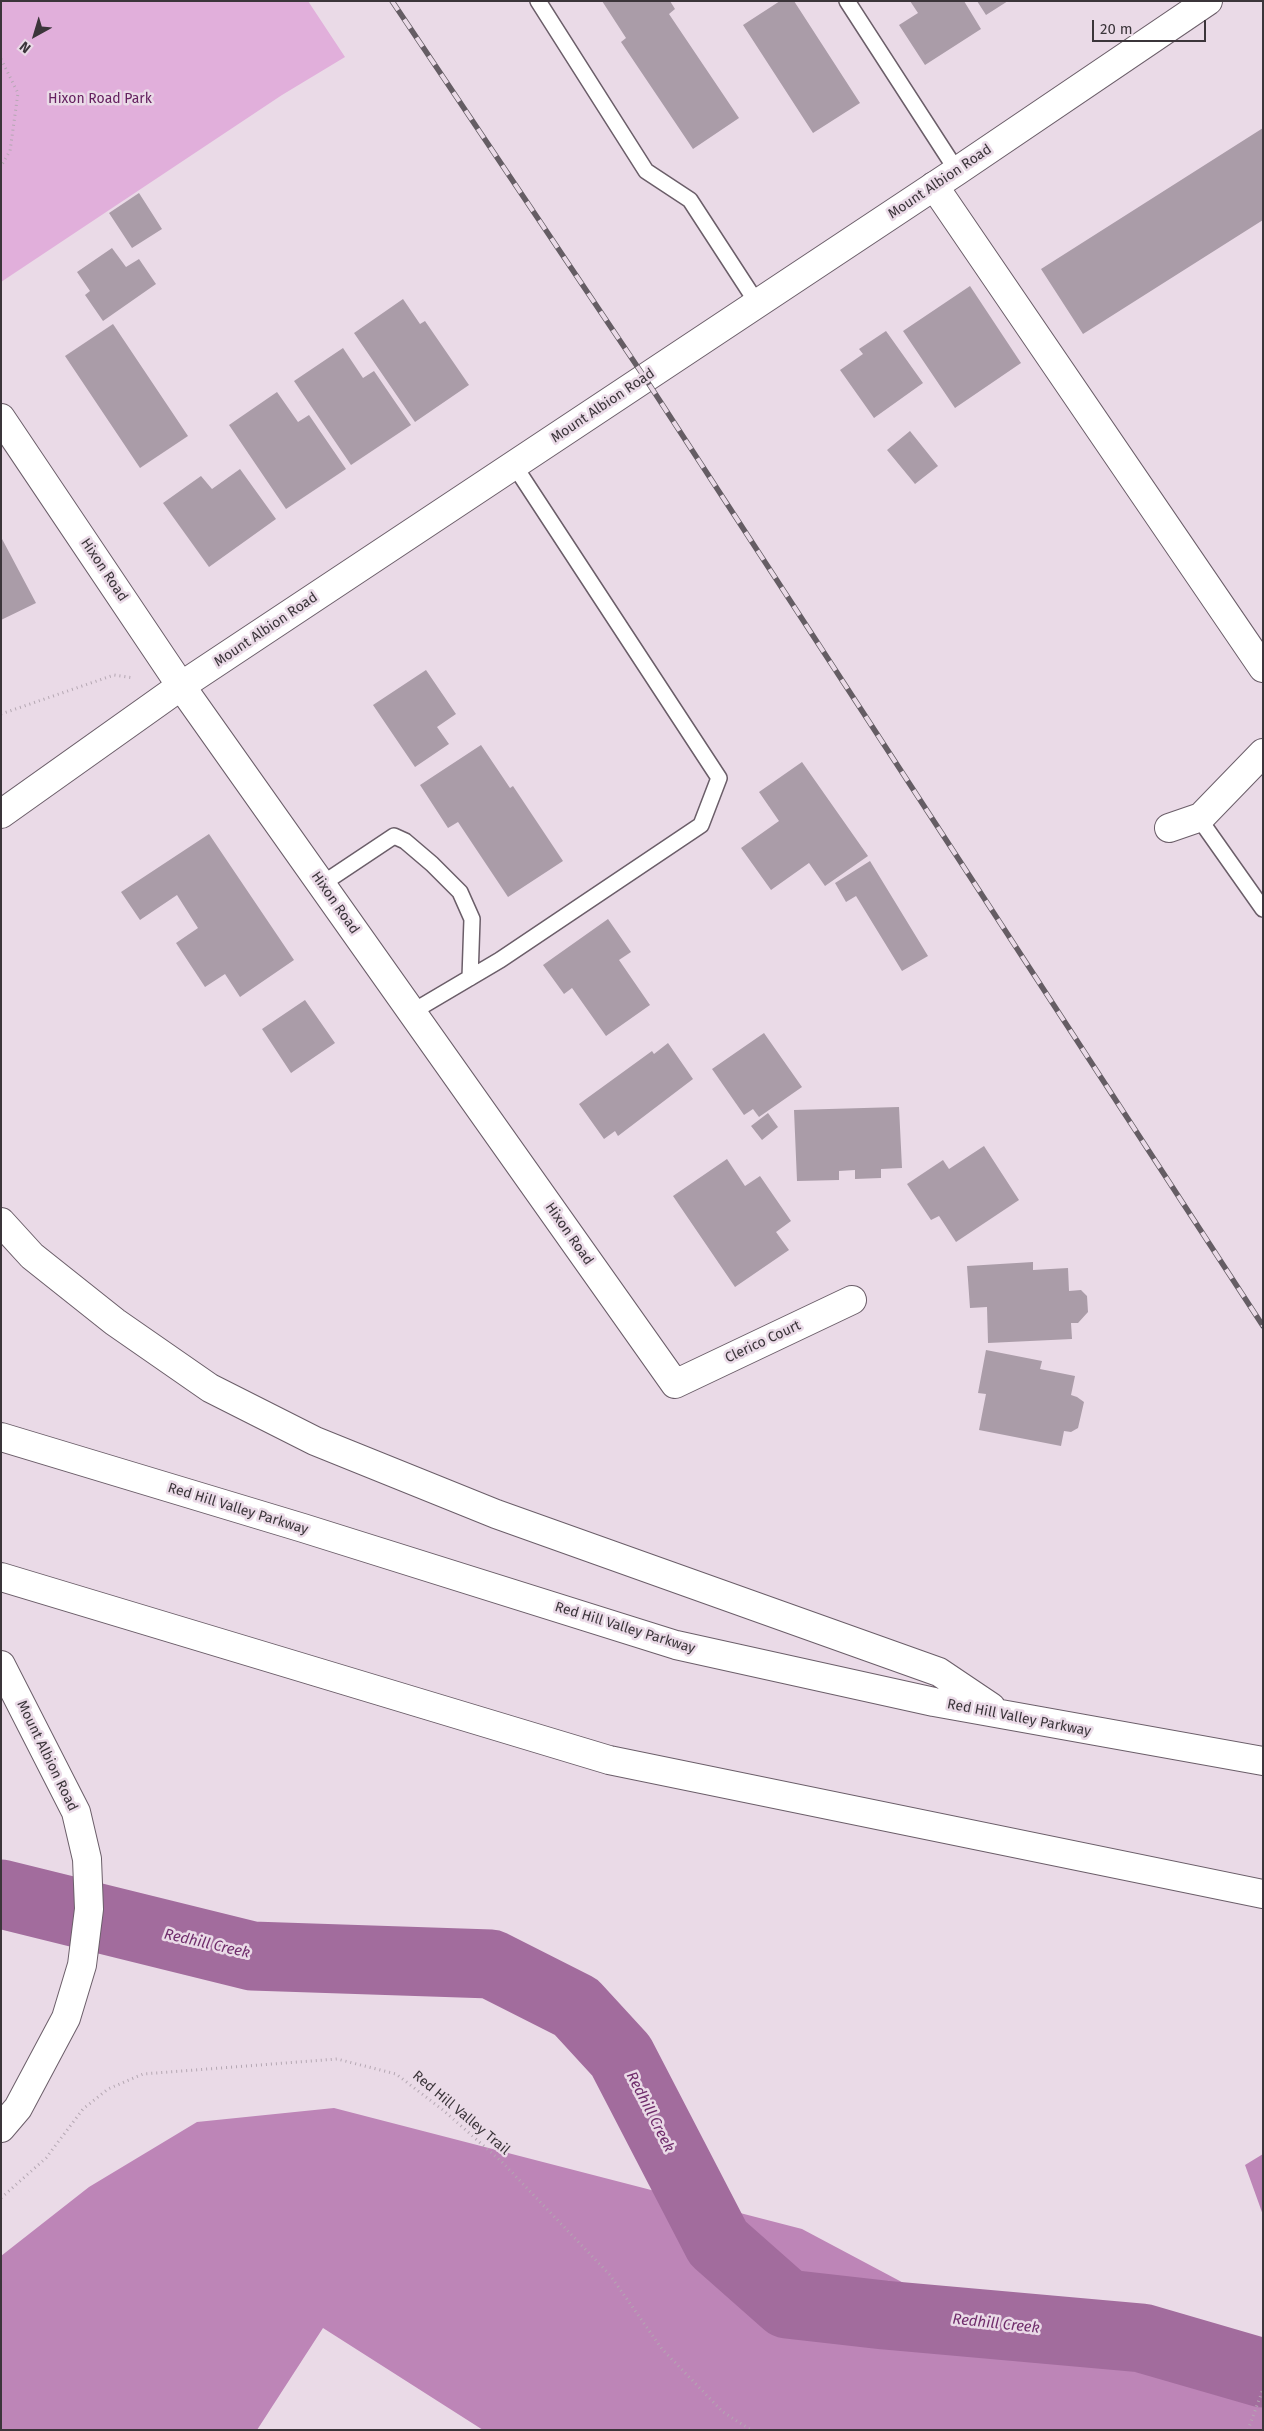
<!DOCTYPE html>
<style>
body{margin:0}
#map{position:relative;width:1264px;height:2431px;overflow:hidden;background:#eadae7;font-family:"Fira Sans",sans-serif}
canvas{display:block}
.frame{position:absolute;inset:0;border:2px solid #3b353a;pointer-events:none}
.north{position:absolute;left:10px;top:10px;width:50px;height:50px;-webkit-text-stroke:4px #eadae7;paint-order:stroke;rotate:219deg;font-size:14px;font-weight:700;line-height:20px;text-align:center;color:#3b353a}
.north::after{content:'';display:block;margin:auto;width:18px;height:22px;background:#3b353a;clip-path:polygon(50% 0,100% 100%,50% 72%,0 100%)}
.scale{position:absolute;left:1092px;top:20px;width:114px;height:22px;box-sizing:border-box;border:2px solid #3b353a;border-top:0;padding-left:6px;font-size:15px;line-height:18px;white-space:nowrap;color:#3b353a;-webkit-text-stroke:4px #eadae7;paint-order:stroke}
</style>
<div id="map">
<canvas width="1264" height="2431"></canvas>
<div class="frame"></div>
<div class="north">N</div>
<div class="scale">20 m</div>
</div>
<script>
const ctx = document.querySelector('canvas').getContext('2d');
ctx.lineJoin = 'round';
function paint(path, color) { ctx.fillStyle = color; ctx.fill(path, 'evenodd'); }
const toPath = rows => new Path2D(rows.map(r => 'M' + r).join(''));
function trace(path, color, width, dash) { ctx.strokeStyle = color; ctx.lineWidth = width; ctx.lineCap = dash ? 'butt' : 'round'; ctx.setLineDash(dash || []); ctx.stroke(path); }
function drawText(font, color, halo, rows, align = 'center') {
  ctx.font = font + ' "Fira Sans",sans-serif'; ctx.lineWidth = 5; ctx.setLineDash([]); ctx.textBaseline = 'middle'; ctx.strokeStyle = halo; ctx.fillStyle = color; for (const [text, x, y, turn = 0] of rows) {
    ctx.save(); ctx.translate(x, y); ctx.rotate((+turn || 0) * Math.PI / 180); ctx.textAlign = isNaN(turn) ? turn : align; if (halo) ctx.strokeText(text, 0, 0); ctx.fillText(text, 0, 0); ctx.restore();
  }
}
paint(toPath([
 [1,1,308,1,345,57,282,95,1,282]
]), '#e1afdb');
paint(toPath([
 [334,2108,802,2229,1024,2347,1206,2383,1263,2381,1263,2430,483,2430,323,2328,257,2430,1,2430,1,2256,89,2187,197,2122],
 [1263,2154,1263,2215,1245,2165]
]), '#bd85b7');
trace(toPath([
 [1,1894,252,1956,491,1964,576,2007,621,2056,718,2243,787,2304,884,2315,1142,2338,1263,2373]
]), '#a26c9d', 69);
paint(toPath([
 [602,1,670,1,675,9,669,14,739,118,693,149,621,42,626,38],
 [780,1,794,1,860,103,813,133,743,25],
 [910,1,964,1,981,29,925,65,899,25,918,13],
 [977,1,1008,1,986,15],
 [1263,128,1263,220,1083,334,1041,269],
 [139,193,162,229,132,248,109,213],
 [112,248,126,267,139,259,156,284,103,321,85,295,90,291,77,272],
 [970,286,1021,363,955,408,903,331],
 [403,299,420,324,425,321,469,385,415,422,354,333],
 [113,324,188,436,140,468,65,356],
 [886,331,923,383,874,418,840,370,863,354,859,349],
 [343,348,363,378,374,371,411,425,351,465,294,381],
 [277,392,298,422,309,415,346,469,286,509,229,425],
 [910,431,938,466,915,484,887,450],
 [240,469,276,519,209,567,163,503,201,476,212,489],
 [1,537,36,603,1,620],
 [426,670,456,714,437,727,449,744,415,767,373,705],
 [481,745,510,788,513,786,563,861,508,897,458,822,448,828,420,785],
 [802,762,868,856,825,886,809,863,771,890,741,848,779,821,759,792],
 [209,834,294,960,240,997,225,974,205,987,176,943,198,928,177,895,140,920,121,892],
 [870,861,928,956,902,971,856,896,846,902,835,883],
 [608,919,631,952,619,960,650,1005,606,1036,572,988,564,994,543,965],
 [305,1000,335,1043,291,1073,262,1029],
 [764,1033,802,1087,759,1117,753,1109,744,1115,712,1069],
 [668,1043,693,1079,618,1136,615,1131,604,1139,579,1104,652,1051,654,1054],
 [899,1107,902,1168,881,1169,881,1178,855,1179,855,1170,839,1171,839,1180,797,1181,794,1110],
 [768,1113,778,1127,762,1140,751,1126],
 [984,1146,1019,1200,956,1242,939,1216,931,1220,907,1184,943,1160,949,1169],
 [727,1159,745,1186,760,1176,791,1221,776,1232,789,1250,735,1287,673,1196],
 [1033,1262,1033,1270,1068,1268,1069,1291,1081,1290,1087,1296,1088,1312,1078,1323,1071,1323,1072,1339,988,1343,987,1307,970,1308,967,1266],
 [986,1350,1042,1361,1040,1369,1075,1376,1071,1395,1077,1397,1084,1402,1078,1428,1071,1432,1064,1431,1061,1446,979,1430,986,1394,978,1393]
]), '#aa9ca8');
const service = toPath([
 [538,1,646,171,690,200,757,303],
 [847,1,957,171],
 [1198,817,1263,909],
 [322,884,394,836,405,841,432,864,460,892,472,919,470,978],
 [412,1012,500,960,701,825,719,778,514,465]
]);
const minor = toPath([
 [934,186,1263,668],
 [1,418,181,686,675,1384,852,1300],
 [1169,828,1201,817,1263,753]
]);
const tertiary = toPath([
 [1,814,181,686,957,171,1208,1],
 [1,1665,76,1812,87,1859,89,1909,82,1965,66,2018,18,2108,1,2128]
]);
const motorway = toPath([
 [1,1222,32,1256,115,1322,210,1388,315,1441,496,1514,939,1672,991,1707],
 [1,1437,303,1528,676,1645,934,1702,1263,1761],
 [1,1577,609,1760,1263,1894]
]);
trace(service, '#6b5e69', 18);
trace(minor, '#6b5e69', 30);
trace(tertiary, '#6b5e69', 30);
trace(motorway, '#6b5e69', 30);
trace(toPath([
 [1,59,18,93,10,151,1,166],
 [1,714,114,675,134,678],
 [1,2198,46,2158,83,2109,108,2089,143,2074,337,2059,396,2074,443,2110,502,2162,610,2275,662,2349,723,2412,751,2430],
 [1248,2430,1263,2389]
]), '#b4a7b2', 3, [1, 4]);
trace(service, '#fff', 15);
trace(minor, '#fff', 28);
trace(tertiary, '#fff', 28);
trace(motorway, '#fff', 28);
const rail = toPath([
 [392,1,645,378,1263,1326]
]);
trace(rail, '#655d64', 5.5);
trace(rail, '#eadae7', 4, [11]);
drawText('14px', '#64205f', '#eadae7', [
 ["Hixon Road Park",100,99]
]);
drawText('14px', '#3b353a', '#eadae7', [
 ["Mount Albion Road",940,182,-34],
 ["Mount Albion Road",603,406,-34],
 ["Hixon Road",104,570,56],
 ["Mount Albion Road",266,630,-34],
 ["Hixon Road",335,903,55],
 ["Hixon Road",569,1234,55],
 ["Clerico Court",763,1342,-25],
 ["Red Hill Valley Parkway",238,1509,17],
 ["Red Hill Valley Parkway",625,1628,17],
 ["Red Hill Valley Parkway",1019,1718,11],
 ["Mount Albion Road",47,1756,64],
 ["Red Hill Valley Trail",461,2113,40]
]);
drawText('italic 15px', '#702d6c', '#eadae7', [
 ["Redhill Creek",207,1944,13],
 ["Redhill Creek",650,2112,63],
 ["Redhill Creek",996,2324,6]
]);
</script>
